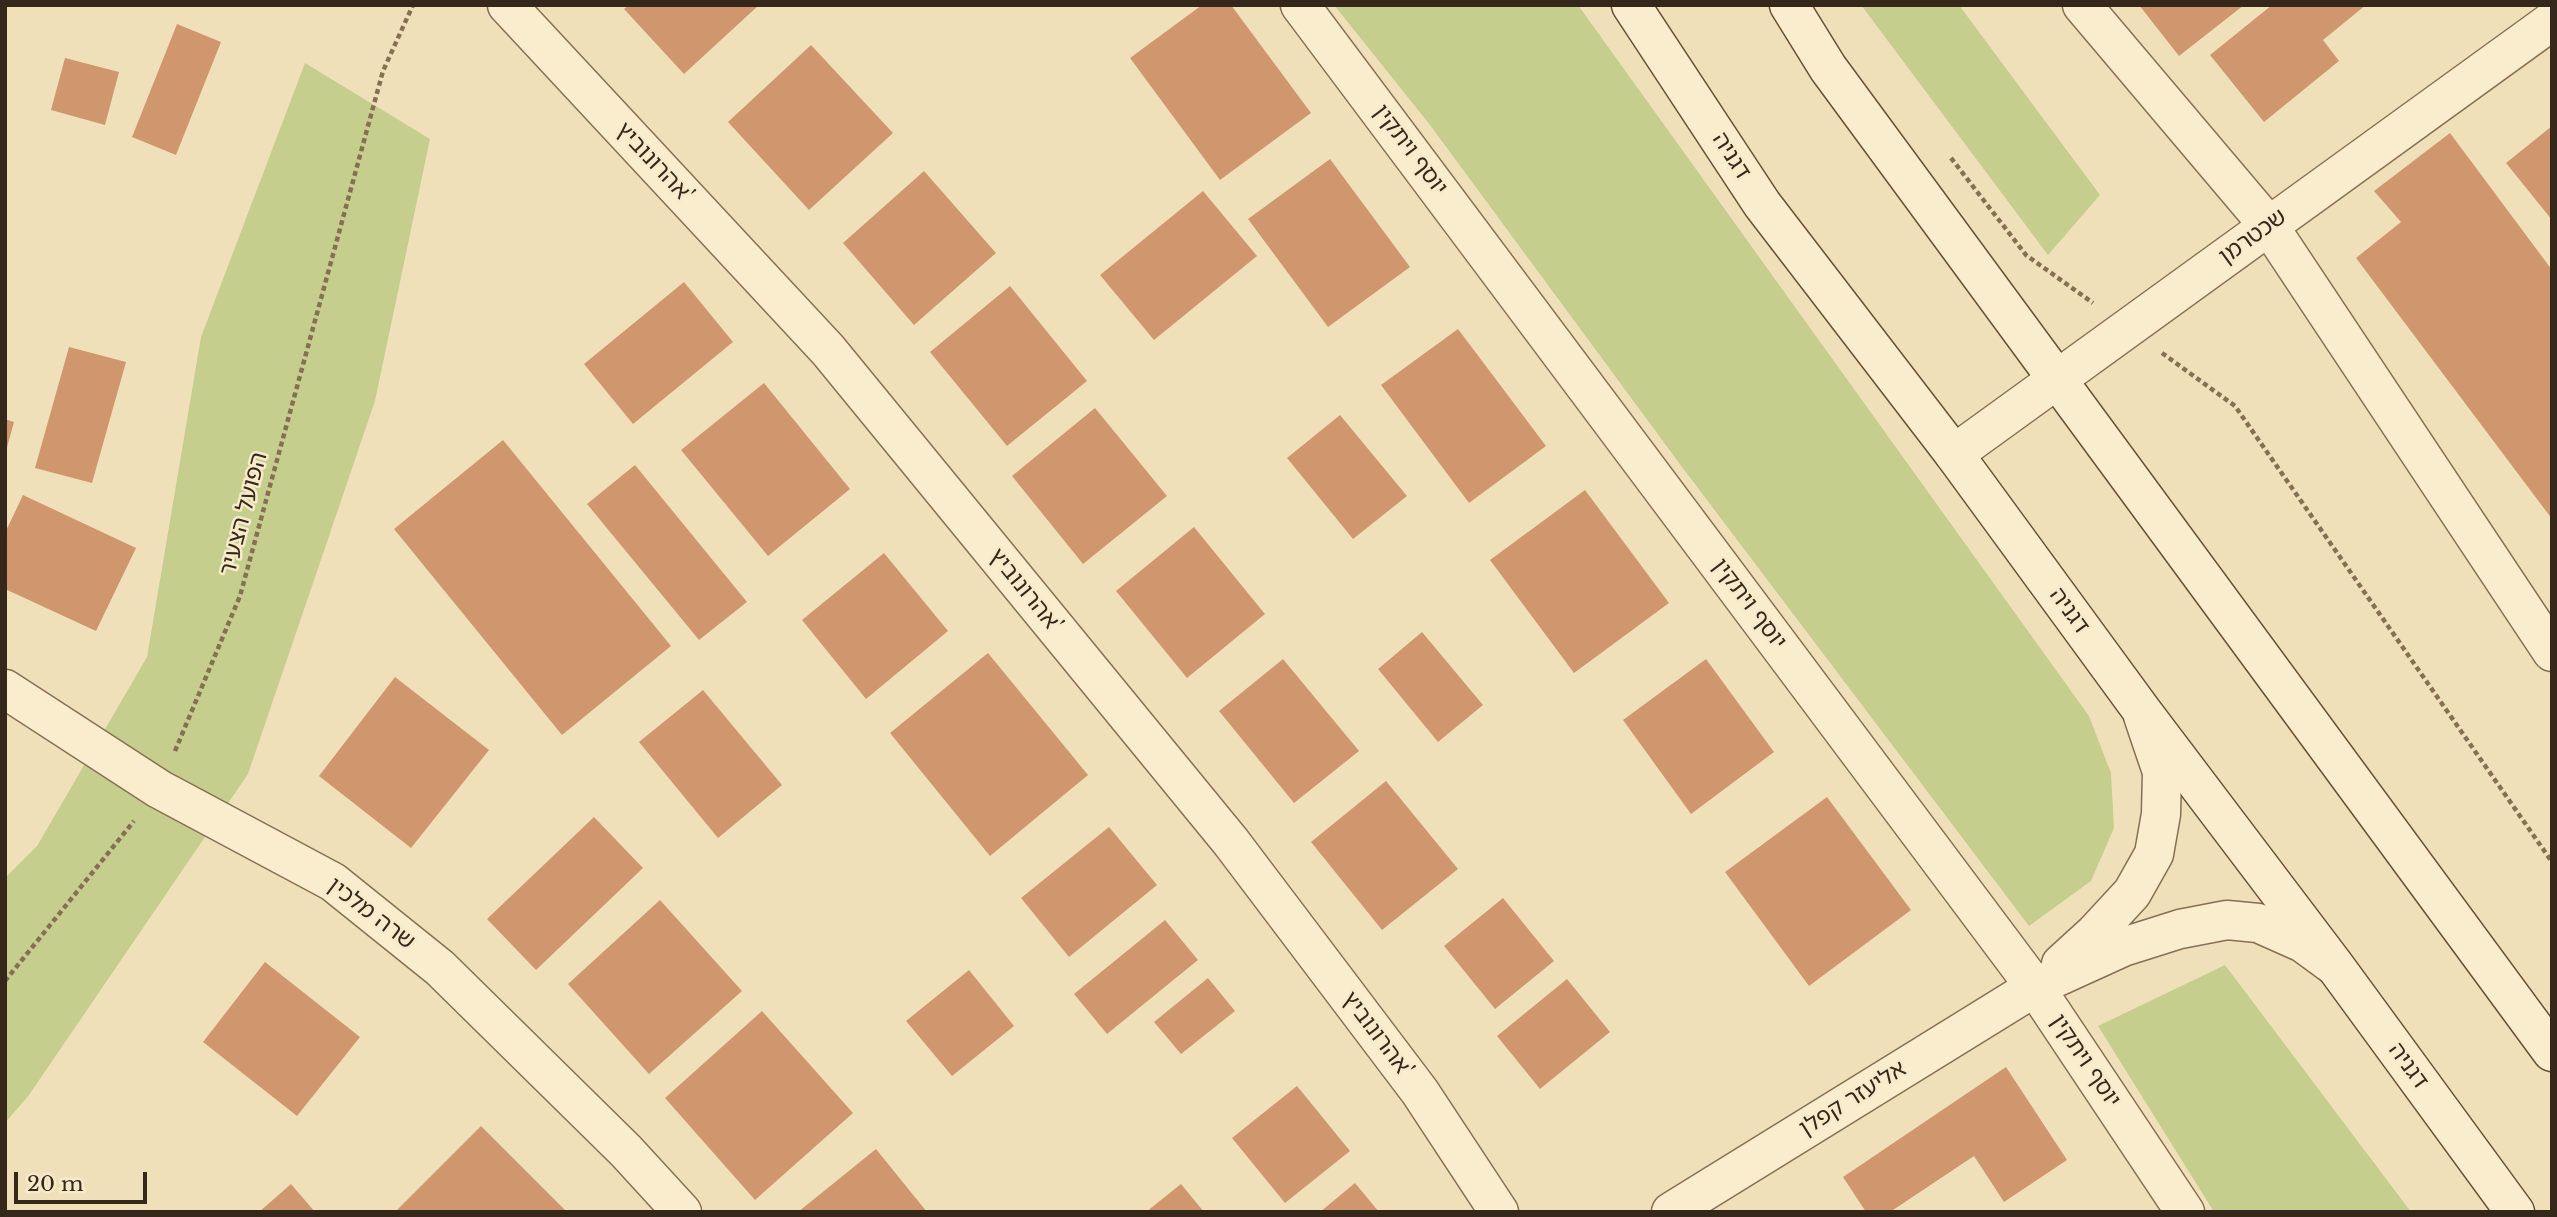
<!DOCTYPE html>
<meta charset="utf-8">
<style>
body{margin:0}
#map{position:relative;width:2557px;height:1217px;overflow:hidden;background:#f0e0ba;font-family:"Libre Baskerville",serif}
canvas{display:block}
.frame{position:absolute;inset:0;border:7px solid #35271a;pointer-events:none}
.scale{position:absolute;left:14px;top:1172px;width:133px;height:32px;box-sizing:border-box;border:4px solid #35271a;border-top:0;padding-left:9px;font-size:21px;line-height:24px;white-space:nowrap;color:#35271a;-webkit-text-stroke:5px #f7eaca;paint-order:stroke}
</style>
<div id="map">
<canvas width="2557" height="1217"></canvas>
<div class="frame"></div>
<div class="scale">20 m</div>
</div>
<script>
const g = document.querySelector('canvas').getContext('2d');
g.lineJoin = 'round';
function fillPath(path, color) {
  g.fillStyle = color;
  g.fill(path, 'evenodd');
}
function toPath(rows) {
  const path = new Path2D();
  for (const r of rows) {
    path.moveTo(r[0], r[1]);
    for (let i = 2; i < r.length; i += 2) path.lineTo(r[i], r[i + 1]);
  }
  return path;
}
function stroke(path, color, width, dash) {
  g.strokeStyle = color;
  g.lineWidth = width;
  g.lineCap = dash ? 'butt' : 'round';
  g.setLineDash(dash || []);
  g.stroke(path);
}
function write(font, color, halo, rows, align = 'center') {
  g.font = font + ' "Libre Baskerville","Noto Sans Hebrew",serif';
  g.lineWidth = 5;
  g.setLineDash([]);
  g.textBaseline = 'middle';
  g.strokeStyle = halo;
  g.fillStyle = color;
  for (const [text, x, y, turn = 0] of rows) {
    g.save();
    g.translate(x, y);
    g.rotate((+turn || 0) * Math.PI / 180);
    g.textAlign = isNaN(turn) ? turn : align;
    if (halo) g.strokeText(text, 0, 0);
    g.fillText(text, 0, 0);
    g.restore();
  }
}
const green = toPath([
 [1334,5,1578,5,2089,716,2111,773,2114,828,2091,881,2029,926,1682,467,1430,125],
 [1861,5,1959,5,2100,195,2048,255],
 [305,63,430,139,375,401,248,774,29,1095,5,1123,5,878,37,846,147,657,201,337],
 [2225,965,2411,1212,2214,1212,2098,1026]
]);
const building = toPath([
 [629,5,759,5,684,74,624,9],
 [1202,5,1231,5,1311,113,1220,180,1130,58],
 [2139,5,2244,5,2179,56],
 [2272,5,2366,5,2323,40,2339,61,2264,122,2210,55],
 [177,24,221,42,176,155,132,137],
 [811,45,893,133,809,210,728,122],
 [65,58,119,72,105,125,51,110],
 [2552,126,2552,220,2506,163],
 [2450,133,2552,270,2552,519,2356,258,2401,222,2374,191],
 [1330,159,1410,267,1328,327,1248,219],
 [924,171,996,253,914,325,843,243],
 [1203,191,1257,256,1154,340,1100,275],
 [684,282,733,342,633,424,584,364],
 [1010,286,1087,381,1007,446,930,352],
 [1458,329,1546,446,1469,503,1381,385],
 [69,347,126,362,92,483,35,468],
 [764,383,850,489,768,556,681,450],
 [1095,408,1167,496,1083,564,1012,476],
 [1340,415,1407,496,1353,539,1287,458],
 [5,419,14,422,6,451,5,451],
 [503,440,671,646,562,735,394,529],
 [635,465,747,602,699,640,587,504],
 [1585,490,1669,603,1574,673,1490,560],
 [23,495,136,548,96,631,5,589,5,533],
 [1194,527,1265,614,1187,678,1116,591],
 [884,553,948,631,866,699,802,620],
 [1422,632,1483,705,1438,742,1378,669],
 [988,653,1088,775,990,856,890,733],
 [1283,659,1359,751,1294,803,1219,711],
 [1706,659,1774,752,1691,814,1623,720],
 [395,677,489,750,411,848,319,776],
 [703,690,782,785,718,838,639,742],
 [1386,781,1458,869,1382,930,1311,842],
 [1827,797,1911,910,1809,986,1725,872],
 [594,817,643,868,536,970,487,919],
 [1109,827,1157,885,1069,957,1021,898],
 [1503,898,1554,961,1495,1009,1444,946],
 [660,900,742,991,649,1074,568,984],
 [1165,920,1198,960,1107,1034,1074,994],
 [265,962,360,1037,297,1116,203,1042],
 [969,970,1014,1026,952,1076,906,1021],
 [1208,978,1235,1011,1181,1054,1154,1022],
 [1567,979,1610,1032,1540,1089,1497,1036],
 [762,1011,853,1113,755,1200,665,1098],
 [2006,1067,2067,1160,2004,1202,1974,1156,1890,1212,1866,1212,1843,1177],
 [1297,1086,1350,1151,1285,1203,1232,1138],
 [481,1126,567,1212,395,1212],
 [876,1149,927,1212,798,1212],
 [1355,1183,1379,1212,1320,1212],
 [291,1184,315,1212,259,1212],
 [1181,1184,1204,1212,1146,1212]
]);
const path = toPath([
 [1951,158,2026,255,2093,303],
 [2162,353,2235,406,2552,862],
 [175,751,240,596,383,71,413,5],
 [5,981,134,821]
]);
const minor = toPath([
 [507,5,828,350,1231,842,1420,1092,1499,1212],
 [1300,5,2035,987,2185,1212],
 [2082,5,2269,226,2552,652],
 [5,689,159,789,333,882,440,968,626,1151,682,1212],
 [2061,964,2095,933,2132,893,2154,854,2161,814,2162,772,2143,716],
 [1671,1212,2035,987,2123,947,2180,929,2227,920,2258,923,2303,943,2333,965]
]);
const tertiary = toPath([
 [1954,454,2552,21]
]);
const secondary = toPath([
 [1631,5,1762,204,1954,454,2142,711,2335,966,2515,1212],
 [1789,5,1828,68,2552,1052]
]);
const streetNames = [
 ["יוסף ויתקין",1410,150,53],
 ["דגניה",1731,156,57],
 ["אהרונוביץ'",654,163,47],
 ["שכטרמן",2253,237,-36],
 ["הפועל הצעיר",244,514,-75],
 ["אהרונוביץ'",1025,591,51],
 ["יוסף ויתקין",1749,604,53],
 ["דגניה",2069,611,54],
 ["שרה מלכין",371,914,37],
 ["אהרונוביץ'",1377,1035,53],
 ["יוסף ויתקין",2085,1061,56],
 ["דגניה",2408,1066,54],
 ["אליעזר קפלן",1853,1099,-32]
];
fillPath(green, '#c6ce8e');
fillPath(building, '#d0976e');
stroke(minor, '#876f54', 41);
stroke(tertiary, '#876f54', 41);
stroke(secondary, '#685037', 41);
stroke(path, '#876f54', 4.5, [5, 3.5]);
stroke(minor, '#faedcd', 38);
stroke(tertiary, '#faedcd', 38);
stroke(secondary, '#faedcd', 38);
write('23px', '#35271a', '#f7eaca', streetNames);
</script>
